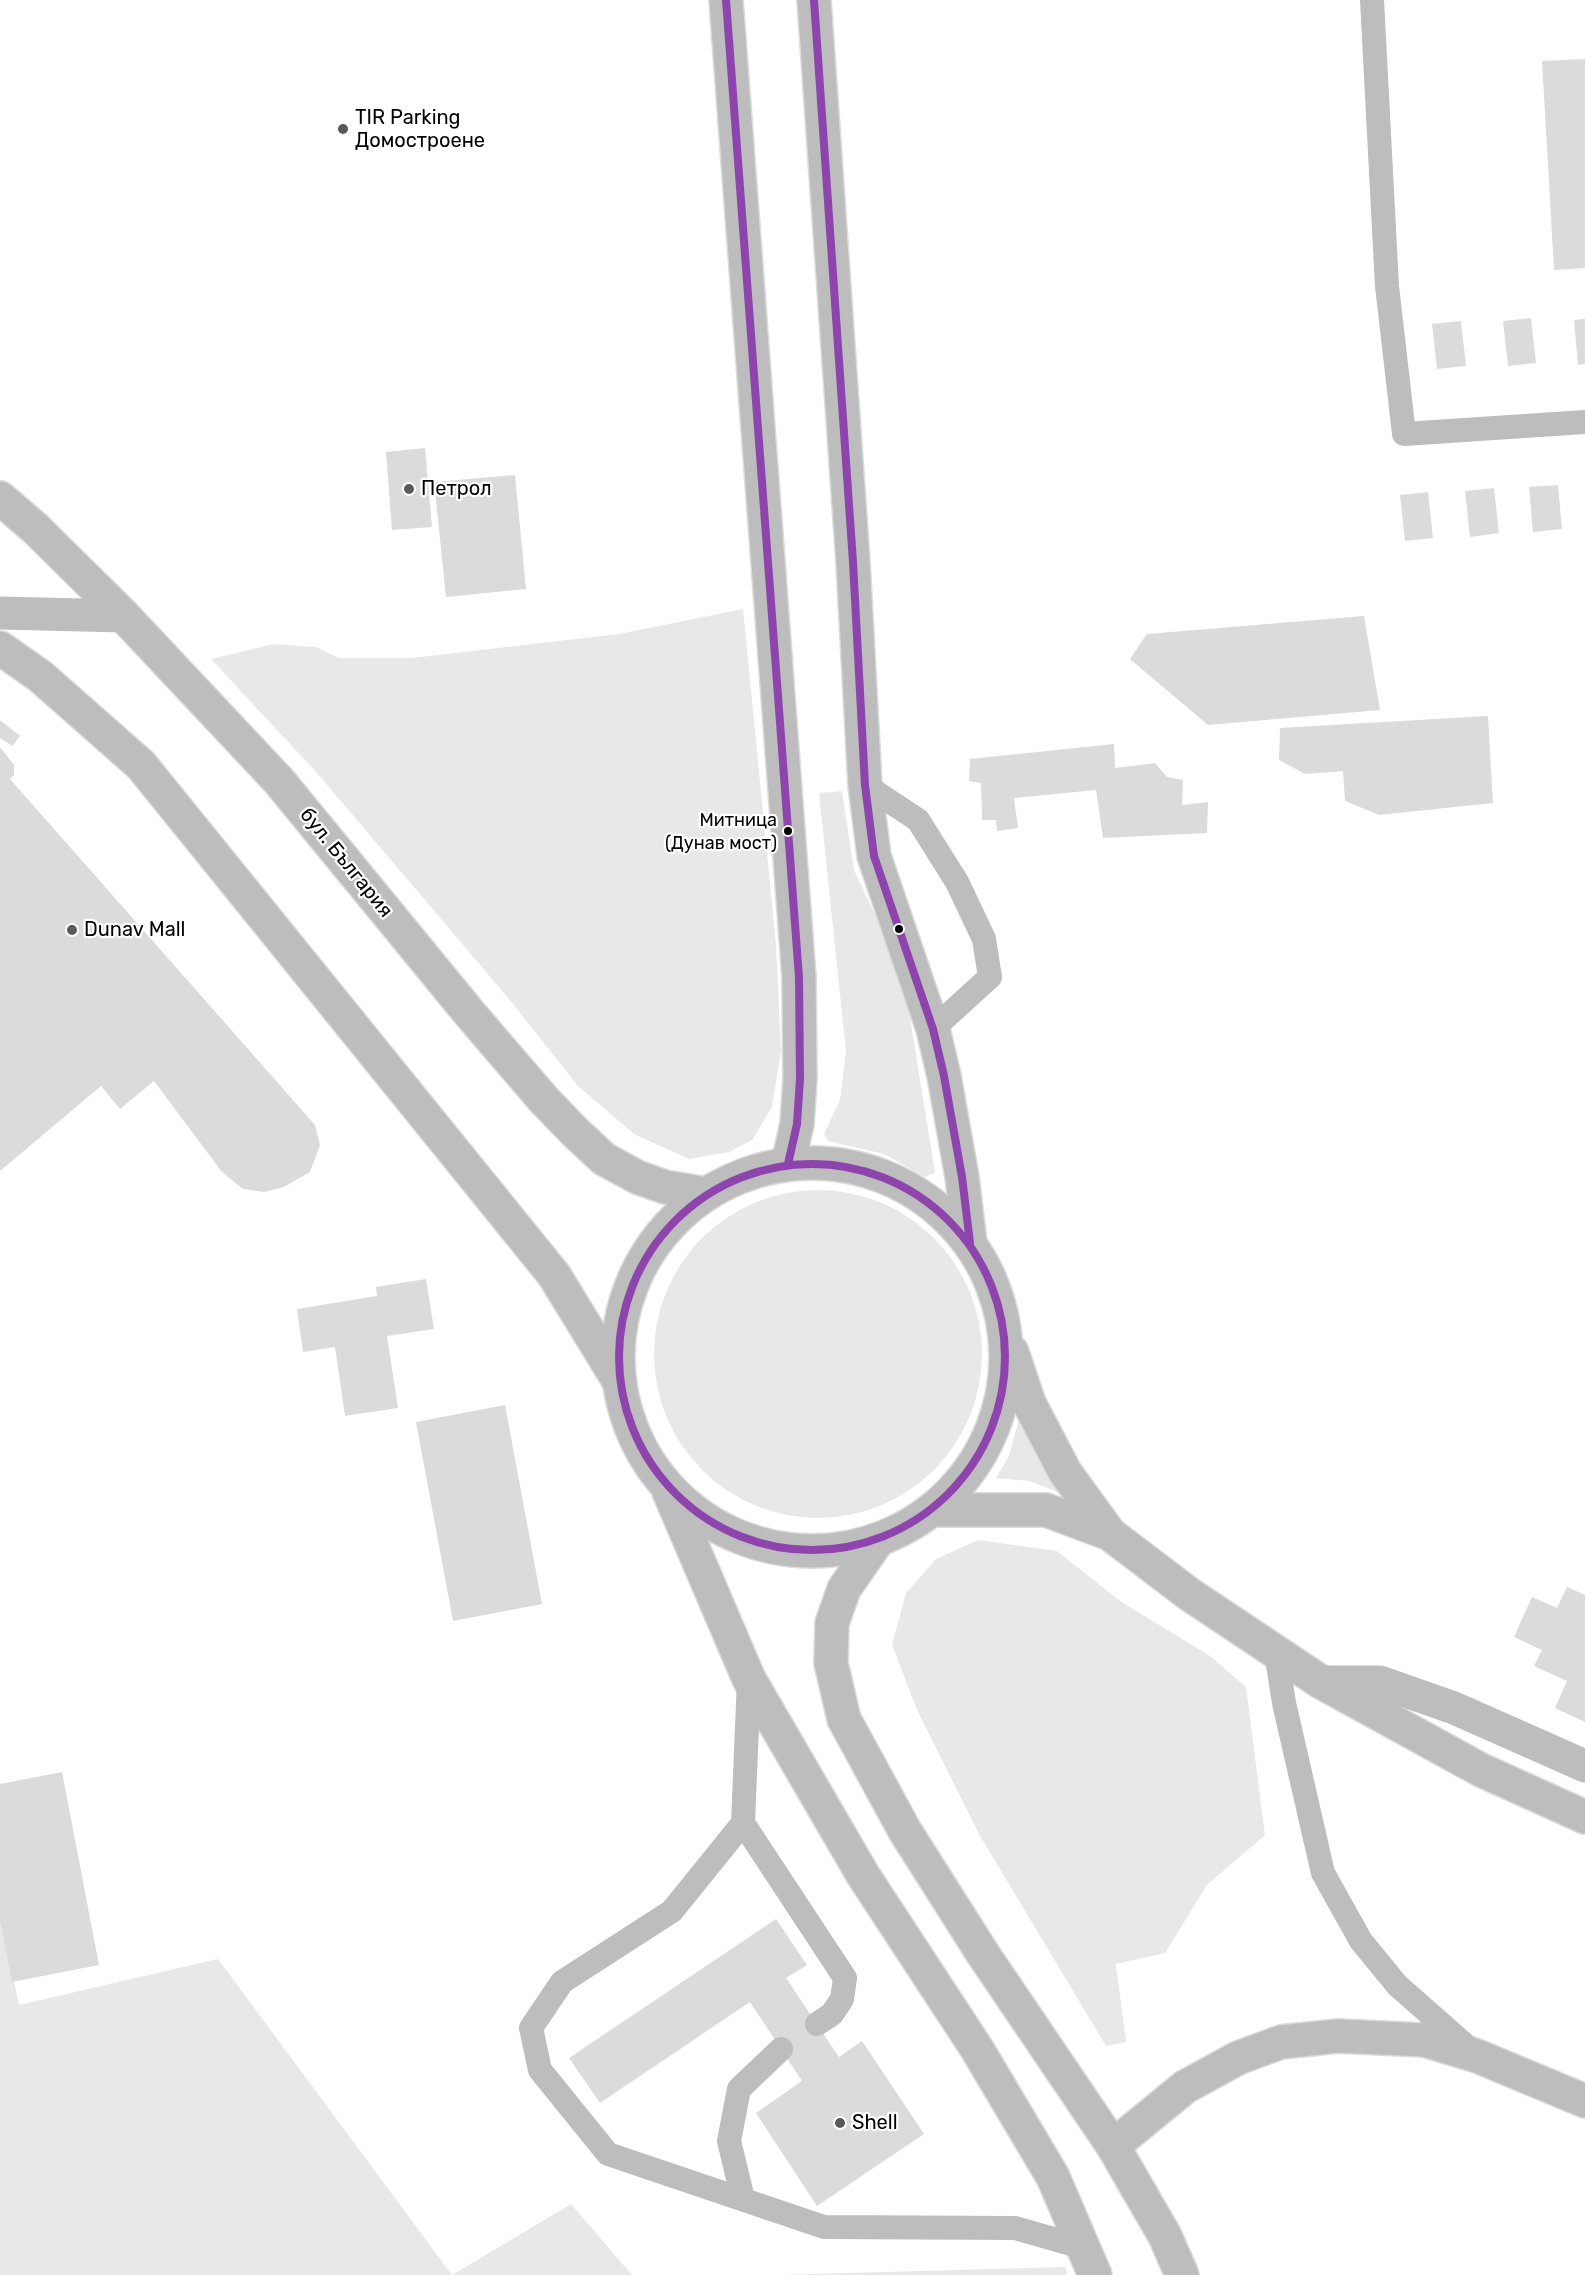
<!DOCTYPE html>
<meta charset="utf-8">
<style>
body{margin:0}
canvas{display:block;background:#fff}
</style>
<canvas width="1585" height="2275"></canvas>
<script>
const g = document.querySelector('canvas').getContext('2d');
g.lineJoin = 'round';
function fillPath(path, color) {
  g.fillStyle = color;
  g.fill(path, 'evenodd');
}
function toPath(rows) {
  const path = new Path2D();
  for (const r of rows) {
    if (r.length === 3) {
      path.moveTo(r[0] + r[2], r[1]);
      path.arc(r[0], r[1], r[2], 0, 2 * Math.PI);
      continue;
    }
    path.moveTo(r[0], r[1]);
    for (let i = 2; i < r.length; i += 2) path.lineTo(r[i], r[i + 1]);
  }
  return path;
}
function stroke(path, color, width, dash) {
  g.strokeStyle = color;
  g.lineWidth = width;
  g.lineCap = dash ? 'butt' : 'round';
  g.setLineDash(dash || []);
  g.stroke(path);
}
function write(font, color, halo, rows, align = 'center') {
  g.font = font + ' Rubik,sans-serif';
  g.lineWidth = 4.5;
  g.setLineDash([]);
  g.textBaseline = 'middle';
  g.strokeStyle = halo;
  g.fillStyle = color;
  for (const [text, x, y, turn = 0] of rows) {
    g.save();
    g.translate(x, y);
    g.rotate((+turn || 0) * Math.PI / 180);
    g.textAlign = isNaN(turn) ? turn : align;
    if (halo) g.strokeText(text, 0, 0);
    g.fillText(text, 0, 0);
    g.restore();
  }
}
const green = toPath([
 [743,609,776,945,781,1051,772,1107,752,1140,729,1152,689,1159,634,1134,578,1086,509,999,317,773,211,659,274,644,316,647,339,658,412,658,619,634],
 [842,791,854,870,903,974,935,1173,925,1177,884,1154,828,1141,824,1134,840,1100,846,1052,819,793],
 [818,1354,164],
 [1020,1415,1037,1453,1064,1494,1029,1481,996,1478,1009,1456],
 [978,1540,1057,1551,1120,1601,1210,1656,1246,1687,1265,1835,1207,1885,1165,1953,1116,1964,1126,2042,1106,2046,979,1834,918,1712,892,1645,906,1593,936,1559],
 [0,1914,19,2005,218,1959,452,2275,571,2204,632,2275,0,2275],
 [1065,2267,1067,2275,777,2275]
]);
const building = toPath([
 [1585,59,1585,268,1554,270,1542,61],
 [1531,318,1536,363,1508,366,1503,321],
 [1585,319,1585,364,1578,365,1574,320],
 [1461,321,1466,366,1437,369,1432,324],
 [425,448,432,527,392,530,386,452],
 [515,475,526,589,446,597,434,482],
 [1558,485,1562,529,1533,532,1529,487],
 [1494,488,1499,533,1470,537,1465,491],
 [1428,492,1433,538,1405,541,1400,495],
 [1364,616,1380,710,1208,725,1130,659,1147,634],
 [1488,716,1493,803,1379,815,1345,801,1343,771,1305,774,1279,760,1280,728],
 [0,720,20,736,12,746,0,738],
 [1114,744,1115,768,1155,763,1167,777,1183,780,1182,805,1208,802,1207,833,1103,838,1096,790,1014,798,1018,828,997,831,996,820,982,820,981,783,969,781,970,759],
 [0,747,14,765,14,775,10,779,315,1125,320,1145,310,1172,284,1187,264,1192,243,1189,222,1172,154,1081,120,1109,101,1086,0,1171],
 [426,1279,434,1329,387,1336,398,1408,345,1416,335,1347,303,1352,297,1309,377,1296,376,1287],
 [505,1405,542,1604,453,1621,416,1422],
 [1567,1587,1585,1595,1585,1722,1555,1708,1567,1681,1534,1666,1542,1650,1514,1637,1532,1597,1557,1608],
 [62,1772,99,1965,12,1982,0,1920,0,1784],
 [776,1919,807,1965,786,1978,839,2057,862,2041,924,2134,817,2206,756,2113,802,2081,750,2002,600,2103,569,2058]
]);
const lane = toPath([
 [1372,0,1387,286,1404,434,1585,422],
 [865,785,918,820,957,882,984,939,990,977,933,1029],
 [1276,1652,1284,1703,1323,1873,1361,1941,1397,1985,1473,2052],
 [749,1679,743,1823,672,1911,562,1982,531,2028,540,2070,608,2154,824,2227,1015,2228,1085,2248],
 [743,1823,845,1978,842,1999,832,2014,817,2024],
 [743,2199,729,2141,739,2089,781,2049]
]);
const street = toPath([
 [0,613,124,616],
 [1321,1682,1380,1682,1454,1708,1585,1766]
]);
const primary = toPath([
 [726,0,799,977,800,1079,797,1124,788,1164],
 [814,0,853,562,865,785,874,856,933,1029,944,1076,962,1177,970,1243]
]);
const highway = toPath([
 [0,498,36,529,124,616,279,781,471,1015,544,1100,575,1132,604,1159,637,1177,665,1187,707,1194],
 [0,648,40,676,141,765,554,1275,619,1381],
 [812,1357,194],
 [1012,1352,1029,1403,1065,1472,1110,1534],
 [669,1492,749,1679,863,1875,977,2049,1053,2177,1095,2275],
 [932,1510,1046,1510,1110,1534,1189,1594,1321,1682,1481,1770,1585,1817],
 [878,1540,844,1589,832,1623,831,1663,844,1719,905,1831,983,1954,1113,2146,1165,2236,1182,2275],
 [1113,2146,1185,2087,1238,2058,1281,2042,1338,2036,1424,2040,1477,2056,1585,2101]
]);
const bus1 = toPath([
 [726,0,799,977,800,1079,797,1124,788,1164],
 [814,0,853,562,865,785,874,856,933,1029,944,1076,962,1177,970,1243],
 [812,1357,193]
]);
const markers = [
 [343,129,6,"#595959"],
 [409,489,6,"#595959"],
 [788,831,5,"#000"],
 [899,929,5,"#000"],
 [72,930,6,"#595959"],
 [840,2123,6,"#595959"]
];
const busNames = [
 ["Митница",777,821],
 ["(Дунав мост)",777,844]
];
const poiNames = [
 ["TIR Parking",355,118],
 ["Домостроене",355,141],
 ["Петрол",421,489],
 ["Dunav Mall",84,930],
 ["Shell",852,2123]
];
const streetNames = [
 ["бул. България",346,863,51]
];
fillPath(green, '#e8e8e8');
fillPath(building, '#dbdbdb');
stroke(primary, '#dbdbdb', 36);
stroke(highway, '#dbdbdb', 36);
stroke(lane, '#bdbdbd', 24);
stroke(street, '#bdbdbd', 33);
stroke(primary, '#bdbdbd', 33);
stroke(highway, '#bdbdbd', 33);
stroke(bus1, '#8e44ad', 8);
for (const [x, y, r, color] of markers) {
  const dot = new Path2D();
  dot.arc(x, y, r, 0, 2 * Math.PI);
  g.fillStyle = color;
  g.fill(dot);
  stroke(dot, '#fff', 2);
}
write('18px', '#000', '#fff', busNames, 'right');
write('20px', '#000', '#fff', poiNames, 'left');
write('20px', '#000', '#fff', streetNames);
</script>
